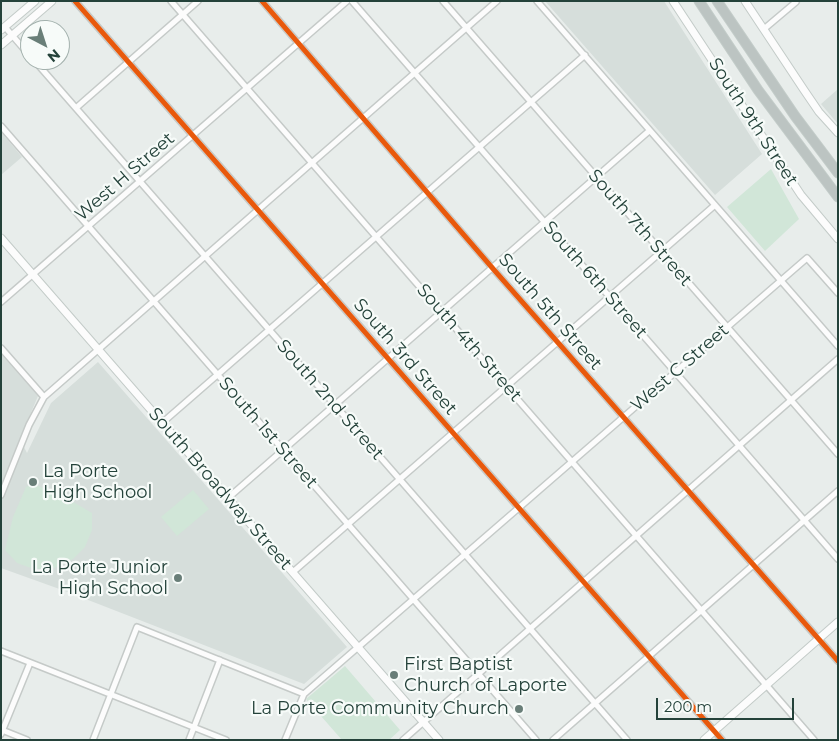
<!DOCTYPE html>
<style>
body{margin:0}
#map{position:relative;width:839px;height:741px;overflow:hidden;background:#e8edeb;font-family:Montserrat,sans-serif}
canvas{display:block}
.frame{position:absolute;inset:0;border:2px solid #24423a;pointer-events:none}
.north{position:absolute;left:20px;top:20px;width:50px;height:50px;box-sizing:border-box;background:#f7fbf9;border:1px solid #a3b1ad;border-radius:50%;rotate:140deg;font-size:14px;font-weight:700;line-height:20px;text-align:center;color:#24423a}
.north::after{content:'';display:block;margin:auto;width:18px;height:22px;background:#697e78;clip-path:polygon(50% 0,100% 100%,50% 72%,0 100%)}
.scale{position:absolute;left:656px;top:698px;width:138px;height:22px;box-sizing:border-box;border:2px solid #24423a;border-top:0;padding-left:6px;font-size:15px;line-height:18px;white-space:nowrap;color:#24423a;-webkit-text-stroke:4px #f7fbf9;paint-order:stroke}
</style>
<div id="map">
<canvas width="839" height="741"></canvas>
<div class="frame"></div>
<div class="north">N</div>
<div class="scale">200 m</div>
</div>
<script>
const g = document.querySelector('canvas').getContext('2d');
g.lineJoin = 'round';
function fillPath(path, color) {
  g.fillStyle = color;
  g.fill(path, 'evenodd');
}
function toPath(rows) {
  const path = new Path2D();
  for (const r of rows) {
    path.moveTo(r[0], r[1]);
    for (let i = 2; i < r.length; i += 2) path.lineTo(r[i], r[i + 1]);
  }
  return path;
}
function stroke(path, color, width, dash) {
  g.strokeStyle = color;
  g.lineWidth = width;
  g.lineCap = dash ? 'butt' : 'round';
  g.setLineDash(dash || []);
  g.stroke(path);
}
function write(font, color, halo, rows, align = 'center') {
  g.font = font + ' Montserrat,sans-serif';
  g.lineWidth = 4.5;
  g.setLineDash([]);
  g.textBaseline = 'middle';
  g.strokeStyle = halo;
  g.fillStyle = color;
  for (const [text, x, y, turn = 0] of rows) {
    g.save();
    g.translate(x, y);
    g.rotate((+turn || 0) * Math.PI / 180);
    g.textAlign = isNaN(turn) ? turn : align;
    if (halo) g.strokeText(text, 0, 0);
    g.fillText(text, 0, 0);
    g.restore();
  }
}
const built = toPath([
 [545,1,664,1,762,154,715,195],
 [838,89,838,124,821,104],
 [1,132,22,157,1,175],
 [1,354,38,396,20,439,27,453,51,403,98,362,347,647,304,684,65,591,1,568]
]);
const green = toPath([
 [771,169,799,219,765,251,727,207],
 [33,484,63,496,92,513,92,530,85,547,73,559,50,570,31,568,17,563,5,550,13,517,26,487],
 [193,490,209,509,177,536,161,517],
 [345,666,400,730,389,740,342,740,306,699]
]);
const minor = toPath([
 [75,1,722,740],
 [171,1,814,740],
 [262,1,495,271,838,661],
 [352,1,838,559],
 [443,1,838,454],
 [537,1,838,346],
 [5,27,30,56],
 [764,29,796,2],
 [34,60,627,740],
 [76,108,198,1],
 [1,126,536,740],
 [1,302,347,1],
 [1,348,44,397],
 [162,423,585,55],
 [1,495,29,425,44,397,497,1],
 [228,498,649,131],
 [293,572,715,205],
 [1,651,226,740],
 [2,730,27,740],
 [1,734,30,663],
 [93,740,137,627,304,694],
 [189,740,220,660],
 [285,740,304,694,807,258,838,293],
 [403,740,838,359],
 [553,740,838,491]
]);
const secondary = toPath([
 [673,1,801,195,838,239],
 [745,1,804,90,819,112,838,133],
 [1,30,35,1],
 [1,45,52,1],
 [1,238,439,740],
 [704,740,838,622]
]);
const motorway = toPath([
 [699,1,758,90,838,197],
 [717,1,795,116,838,173]
]);
const cycleway = toPath([
 [75,1,722,740],
 [262,1,495,271,838,661]
]);
const markers = [
 [33,482,5,"#697e78"],
 [178,578,5,"#697e78"],
 [394,675,5,"#697e78"],
 [519,709,5,"#697e78"]
];
const streetNames = [
 ["South 9th Street",753,122,57],
 ["West H Street",125,177,-41],
 ["South 7th Street",640,228,49],
 ["South 6th Street",595,280,49],
 ["South 5th Street",550,312,49],
 ["South 4th Street",469,343,49],
 ["South 3rd Street",405,357,49],
 ["West C Street",680,368,-41],
 ["South 2nd Street",330,400,49],
 ["South 1st Street",268,433,49],
 ["South Broadway Street",220,489,49]
];
const poiNames = [
 ["La Porte",43,472],
 ["High School",43,493],
 ["La Porte Junior",168,568,"right"],
 ["High School",168,589,"right"],
 ["First Baptist",404,665],
 ["Church of Laporte",404,686],
 ["La Porte Community Church",509,709,"right"]
];
fillPath(built, '#d6dedb');
fillPath(green, '#d1e6d8');
stroke(minor, '#c5cac8', 8);
stroke(secondary, '#c3cbc8', 9);
stroke(motorway, '#c3ccc9', 11);
stroke(minor, '#fcfcfc', 5);
stroke(secondary, '#fcfcfc', 7);
stroke(motorway, '#bcc4c2', 9);
stroke(cycleway, '#e8590c', 5);
for (const [x, y, r, color] of markers) {
  const dot = new Path2D();
  dot.arc(x, y, r, 0, 2 * Math.PI);
  g.fillStyle = color;
  g.fill(dot);
  stroke(dot, '#f7fbf9', 2);
}
write('18px', '#24423a', '#f7fbf9', streetNames);
write('18px', '#24423a', '#f7fbf9', poiNames, 'left');
</script>
